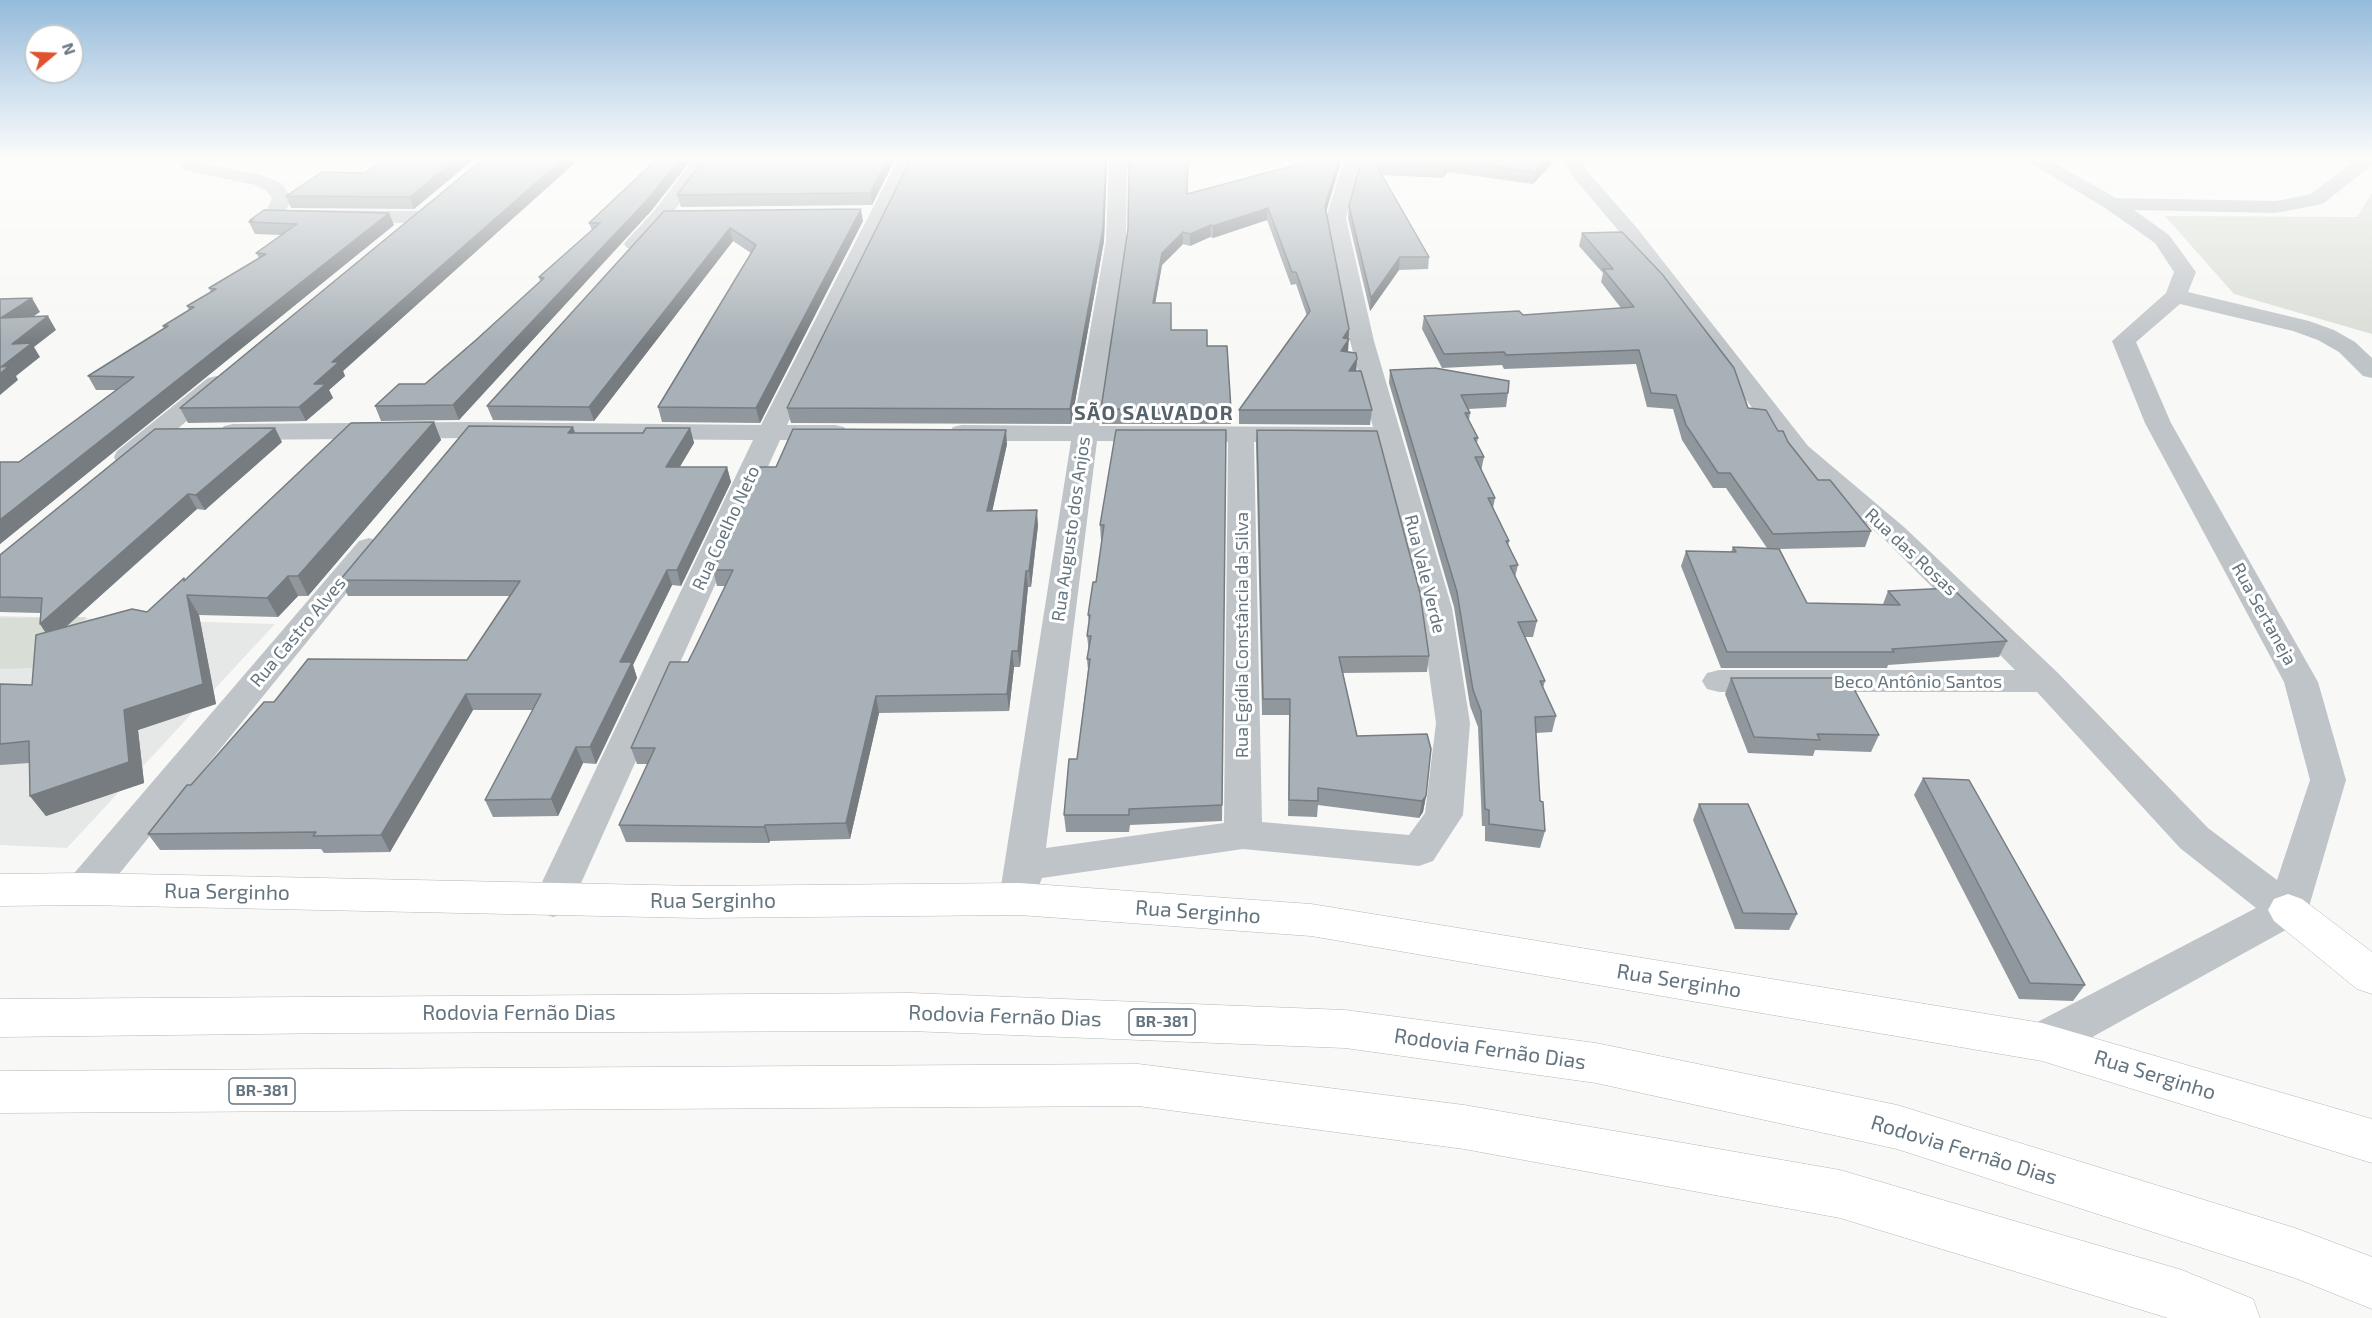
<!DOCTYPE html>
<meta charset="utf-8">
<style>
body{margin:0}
#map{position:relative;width:2372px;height:1318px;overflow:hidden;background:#f8f8f6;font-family:"Exo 2",sans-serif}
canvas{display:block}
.north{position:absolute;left:24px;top:24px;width:60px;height:60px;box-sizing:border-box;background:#fff;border:2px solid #c1c8cc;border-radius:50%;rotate:71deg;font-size:16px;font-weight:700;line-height:24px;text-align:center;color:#647580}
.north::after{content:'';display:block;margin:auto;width:21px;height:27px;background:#e0512e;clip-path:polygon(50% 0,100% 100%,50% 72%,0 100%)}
</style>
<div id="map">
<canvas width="2372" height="1318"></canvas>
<div class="north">N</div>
</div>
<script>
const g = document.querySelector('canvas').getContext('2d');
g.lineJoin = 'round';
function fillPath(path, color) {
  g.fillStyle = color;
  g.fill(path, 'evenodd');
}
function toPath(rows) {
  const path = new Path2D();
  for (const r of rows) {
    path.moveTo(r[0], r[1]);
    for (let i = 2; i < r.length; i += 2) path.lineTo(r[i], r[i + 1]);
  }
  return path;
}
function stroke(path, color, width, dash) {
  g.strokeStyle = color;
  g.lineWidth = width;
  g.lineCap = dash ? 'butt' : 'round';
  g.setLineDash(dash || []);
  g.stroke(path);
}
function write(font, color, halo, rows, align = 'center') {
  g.font = font + ' "Exo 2",sans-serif';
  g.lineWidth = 6;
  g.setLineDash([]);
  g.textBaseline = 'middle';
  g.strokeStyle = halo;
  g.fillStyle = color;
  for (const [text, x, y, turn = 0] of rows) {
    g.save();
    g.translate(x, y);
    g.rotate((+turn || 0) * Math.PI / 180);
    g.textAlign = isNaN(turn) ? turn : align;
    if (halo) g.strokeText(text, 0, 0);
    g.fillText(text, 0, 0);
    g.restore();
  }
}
const built = toPath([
 [0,616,275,624,67,848,0,845]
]);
const green = toPath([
 [2372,193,2372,334,2234,294,2165,216,2357,217],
 [87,617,34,668,0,669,0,618]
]);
const street = toPath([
 [694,159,713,159,668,219,641,248,627,248,624,244,627,240,654,211,694,159],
 [898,159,916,159,787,425,835,425,844,427,848,433,844,439,835,441,780,440,573,901,567,912,553,917,539,912,533,901,753,440,467,438,233,440,224,438,220,432,224,426,233,424,467,422,761,425,898,159],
 [1109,159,1127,159,1126,241,1099,426,1373,427,1350,341,1326,218,1344,159,1362,159,1346,218,1374,341,1452,608,1470,723,1463,815,1433,861,1419,866,1243,849,1042,878,1035,897,1021,901,1007,897,1001,886,1071,441,962,441,953,439,949,433,953,427,962,425,1073,426,1106,241,1109,159],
 [1097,441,1228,442,1224,823,1046,848,1097,441],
 [1254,442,1377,443,1420,608,1436,723,1425,813,1409,835,1262,822,1254,442],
 [1562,159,1580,159,1587,171,1637,228,1808,446,1904,527,2058,673,2208,828,2277,880,2310,780,2284,682,2145,423,2112,341,2166,293,2174,272,2155,243,2105,208,2024,159,2047,159,2116,198,2276,201,2311,194,2356,159,2372,159,2372,165,2324,203,2317,205,2276,213,2134,210,2169,235,2196,272,2188,292,2309,321,2334,330,2355,342,2372,358,2372,378,2363,376,2339,352,2318,340,2293,331,2180,304,2136,342,2171,423,2318,682,2346,780,2308,910,2302,921,2058,1056,2042,1061,2026,1056,2020,1042,2026,1028,2256,908,2180,848,2037,692,1719,692,1707,689,1702,681,1707,673,1719,670,2015,670,1884,539,1790,458,1623,236,1574,178,1562,159],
 [190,161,261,175,281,183,292,198,286,210,417,211,424,213,427,217,424,221,417,223,274,222,267,220,264,216,272,198,267,191,255,185,184,170,181,166,184,162,190,161],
 [217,376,226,378,229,383,226,388,137,463,127,465,117,463,114,457,117,451,208,378,217,376],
 [369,538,379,541,384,547,379,553,98,900,84,905,70,900,64,889,70,878,359,541,369,538]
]);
const secondary = toPath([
 [84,873,698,886,1019,883,1311,904,2042,1023,2372,1119,2372,1163,2042,1061,1311,936,1019,915,698,918,84,905,0,906,0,874,84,873]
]);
const highway = toPath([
 [2288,894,2302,899,2372,952,2372,994,2357,989,2274,921,2268,910,2274,899,2288,894],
 [910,993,1345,1010,1596,1043,1897,1105,2295,1228,2372,1257,2372,1309,2295,1278,1897,1149,1596,1083,1345,1048,910,1031,339,1033,0,1037,0,999,910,993],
 [1138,1064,1464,1105,1840,1170,2182,1270,2253,1299,2260,1318,2168,1318,1840,1218,1464,1149,1138,1106,0,1113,0,1071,1138,1064]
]);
const wall = toPath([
 [384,159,474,159,414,209,291,208,286,196,365,173],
 [483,159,579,159,343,371,345,376,329,390,333,398,306,421,188,423,180,408],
 [895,159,872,205,681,207,677,195],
 [911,159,1107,159,1104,241,1071,424,791,423,787,408],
 [1362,159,1556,159,1533,184,1447,172,1443,178,1382,175,1429,257,1428,269,1399,270,1370,311,1348,218,1349,206],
 [1340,165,1326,212,1349,329,1348,352,1357,359,1356,371,1372,410,1370,425,1239,424,1239,410,1307,316,1296,284,1291,285,1267,220,1213,238,1210,237,1190,246,1183,244,1162,265,1155,303,1171,330,1207,346,1231,410,1231,424,1102,424,1101,409,1128,229,1188,193],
 [652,210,459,420,381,421,375,406,425,384,476,340,540,281,539,277,592,230,589,223],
 [664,211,863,221,760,423,662,422,658,407,751,253,733,241,594,421,493,420,487,406],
 [250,220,394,225,0,544,0,462,19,462,116,390,96,390,88,376,164,329,163,326,189,310,187,306,211,292,209,288,259,258,256,253,281,235,255,234,249,222,251,221],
 [1582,233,1748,408,1778,431,1818,480,1871,531,1865,547,1780,549,1807,603,1883,604,1888,591,2007,641,1999,657,1888,665,1887,668,1721,668,1681,566,1686,551,1731,552,1733,547,1767,548,1726,488,1713,488,1682,440,1673,409,1647,407,1636,364,1504,369,1502,365,1442,368,1422,329,1424,316,1523,315,1621,308,1601,282,1603,273,1579,246],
 [1390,370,1508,393,1506,407,1468,409,1470,413,1469,420,1478,438,1477,443,1484,457,1481,471,1495,498,1493,508,1509,541,1508,546,1518,565,1515,577,1537,621,1533,637,1525,637,1545,681,1543,688,1556,716,1552,732,1536,733,1540,801,1545,831,1540,848,1485,841,1485,826,1482,826,1478,727,1470,706,1454,607,1389,383],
 [434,422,441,440,308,596,298,596,278,617,199,615,216,704,138,730,144,783,46,816,30,796,29,763,0,765,0,684,32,685,45,632,40,624,40,613,0,612,0,555,282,442,205,510,197,509,66,627,147,612,185,580],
 [690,428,694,443,679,467,727,467,731,482,681,586,672,585,633,665,637,678,596,764,583,763,558,816,493,817,485,800,533,710,473,710,390,852,324,853,321,849,160,850,148,834,191,785,274,702,467,660,509,596,348,596,340,580,575,433,643,433],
 [1226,430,1222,821,1130,825,1129,832,1066,832,1064,815,1077,759,1088,670,1087,659,1089,652,1087,636,1089,624,1088,615,1096,582,1102,540,1101,540,1100,525],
 [1257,430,1429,656,1427,672,1343,673,1357,736,1426,796,1423,812,1419,818,1318,805,1317,817,1288,816,1289,715,1262,715,1256,444],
 [1007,444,992,511,1038,525,1031,587,1028,587,1020,667,1014,667,1009,711,879,713,850,839,770,841,769,843,626,842,619,825,648,764,637,764,631,748,688,662,698,642,725,586,717,586,713,570,776,467],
 [1731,678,1879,735,1871,752,1815,750,1813,756,1748,753,1725,694],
 [1923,778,2085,985,2073,1001,2019,999,1914,795],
 [1699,804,1797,914,1789,930,1735,929,1693,820]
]);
const shadedWall = toPath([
 [456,159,474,159,414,209,410,197],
 [563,159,579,159,343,371,345,376,329,390,333,398,306,421,299,407,314,384,332,362],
 [680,159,692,159,652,210,459,420,453,405],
 [888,159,895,159,872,205,870,193],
 [1106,159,1107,159,1104,241,1071,424,1070,409],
 [1339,159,1340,159,1340,165,1324,218,1325,206],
 [1547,159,1556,159,1533,184,1535,172],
 [1448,161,1447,172,1443,178,1444,167],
 [1268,208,1267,220,1213,238,1213,226],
 [861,209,863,221,760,423,756,408],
 [389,213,394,225,0,544,0,520],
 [1211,225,1210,237,1190,246,1190,234],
 [730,228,733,241,594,421,589,407],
 [1183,232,1183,244,1162,265,1153,316,1153,303,1162,253],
 [1400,257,1399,270,1370,311,1371,298],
 [32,298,40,312,10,332,1,318],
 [48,316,56,330,34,347,40,357,16,376,18,380,0,395,0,374,1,367,12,344],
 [1349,329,1348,352,1340,364,1343,338],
 [1357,359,1356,373,1349,371],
 [434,422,441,440,308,596,298,576],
 [573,427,578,441,568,433],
 [275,428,282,442,205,510,196,495],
 [690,428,694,443,671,482,666,467],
 [1006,430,1007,444,989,526,987,511],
 [727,467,731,482,681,586,677,570],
 [188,494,197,509,51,640,40,624],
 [1037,510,1038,525,1031,587,1029,571],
 [667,570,672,585,633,665,637,678,596,764,590,747,620,662],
 [1026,571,1028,587,1020,667,1018,651],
 [288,576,298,596,278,617,267,598],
 [187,595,199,615,216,704,138,730,144,783,46,816,30,796,124,710],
 [1012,651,1014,667,1009,711,1007,694],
 [466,694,473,710,390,852,381,835],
 [876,696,879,713,850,839,846,823],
 [576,747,583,763,558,816,551,799],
 [1426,796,1423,812,1419,818,1422,801],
 [765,825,770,841,769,843,764,827]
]);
const building = toPath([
 [384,159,456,159,410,197,286,196,322,172,365,173,384,159],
 [483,159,563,159,332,362,339,362,314,384,326,384,299,407,180,408,483,159],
 [657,159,680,159,649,198,453,405,375,406,399,384,425,384,476,340,544,278,539,277,600,223,589,223,657,159],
 [704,159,888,159,870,193,677,195,704,159],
 [911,159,1106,159,1103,228,1070,409,787,408,911,159],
 [1129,159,1188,159,1187,194,1318,159,1339,159,1325,206,1349,329,1343,338,1349,339,1341,351,1356,353,1357,359,1349,371,1361,371,1372,410,1239,410,1310,311,1296,272,1292,272,1268,208,1213,226,1211,225,1190,234,1183,232,1162,253,1153,303,1171,303,1171,330,1207,330,1207,346,1227,346,1231,410,1101,409,1128,229,1129,159],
 [1362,159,1547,159,1535,172,1448,161,1444,167,1375,163,1429,257,1400,257,1371,298,1349,206,1362,159],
 [861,209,756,408,658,407,756,245,730,228,589,407,487,406,664,211,861,209],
 [264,210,389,213,0,520,0,462,19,462,134,377,88,376,168,326,163,326,194,307,187,306,216,289,209,288,266,254,256,253,297,224,249,222,253,220,250,220,264,210],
 [1622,232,1662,274,1734,368,1748,408,1766,410,1778,431,1783,431,1788,442,1818,480,1830,480,1871,531,1773,534,1730,473,1718,473,1686,425,1676,395,1651,393,1639,350,1506,355,1504,352,1444,354,1424,316,1519,311,1523,315,1634,307,1603,269,1613,269,1582,233,1622,232],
 [32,298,1,318,48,316,12,344,32,343,1,367,9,366,0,374,0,299,32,298],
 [1435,368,1509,381,1508,393,1461,395,1470,413,1465,413,1478,438,1474,438,1484,457,1475,457,1495,498,1488,498,1509,541,1506,541,1518,565,1510,566,1537,621,1518,622,1545,681,1540,681,1556,716,1535,717,1540,801,1543,802,1545,831,1489,824,1489,810,1485,809,1481,711,1473,690,1457,592,1390,370,1435,368],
 [434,422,298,576,288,576,267,598,187,595,203,684,124,710,129,762,30,796,29,741,0,744,0,684,32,685,36,635,132,609,147,612,184,578,184,581,351,423,434,422],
 [469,426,573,427,568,433,643,433,646,428,690,428,666,467,727,467,677,570,667,570,620,662,632,662,590,747,576,747,551,799,485,800,541,694,466,694,381,835,313,836,316,832,148,834,187,785,191,785,264,702,274,702,308,659,467,660,520,581,340,580,469,426],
 [275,428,196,495,188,494,40,624,42,598,0,597,0,555,155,429,275,428],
 [793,429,1006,430,987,511,1037,510,1029,571,1026,571,1018,651,1012,651,1007,694,876,696,846,823,765,825,764,827,619,825,655,748,631,748,670,662,688,662,698,642,733,570,713,570,760,467,776,467,793,429],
 [1116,430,1226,430,1222,805,1129,809,1129,815,1064,815,1069,759,1077,759,1090,659,1087,659,1091,636,1087,636,1090,615,1088,615,1093,582,1096,582,1104,525,1100,525,1116,430],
 [1257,430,1377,431,1420,593,1429,656,1339,657,1357,736,1427,734,1431,749,1426,796,1422,801,1318,788,1318,801,1289,800,1290,699,1263,699,1257,430],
 [1733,547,1779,549,1807,603,1900,605,1888,591,1952,588,2007,641,1892,649,1894,652,1727,652,1686,551,1736,552,1733,547],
 [1731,678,1848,678,1879,735,1817,734,1820,740,1754,737,1731,678],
 [1923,778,1969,780,2085,985,2030,983,1923,778],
 [1699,804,1748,804,1797,914,1743,913,1699,804]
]);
const shields = [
 [1162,1022,66],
 [262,1091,66]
];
const shieldNames = [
 ["BR-381",1162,1022],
 ["BR-381",262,1091]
];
const streetNames = [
 ["Rua Coelho Neto",726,528,-65],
 ["Rua Augusto dos Anjos",1071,529,-82],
 ["Rua das Rosas",1911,552,43],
 ["Rua Vale Verde",1425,574,76],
 ["Rua Sertaneja",2264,614,61],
 ["Rua Castro Alves",298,632,-50],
 ["Rua Egídia Constância da Silva",1242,635,-90],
 ["Beco Antônio Santos",1918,682]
];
const farDistrictnames = [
 ["SÃO SALVADOR",1154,413]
];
const nearStreetnames = [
 ["Rua Serginho",227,892,1],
 ["Rua Serginho",713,901],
 ["Rua Serginho",1198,912,4],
 ["Rua Serginho",1679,981,9],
 ["Rodovia Fernão Dias",519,1013],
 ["Rodovia Fernão Dias",1005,1016,2],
 ["Rodovia Fernão Dias",1490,1049,8],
 ["Rua Serginho",2155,1075,17],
 ["Rodovia Fernão Dias",1964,1150,17]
];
fillPath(built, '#e6e7e7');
fillPath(green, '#d8ddd5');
stroke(secondary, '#b2b8bc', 1);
stroke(highway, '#b3b7bb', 1);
fillPath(street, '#bfc4c8');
fillPath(secondary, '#fff');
fillPath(highway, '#fff');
fillPath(wall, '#90989d');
fillPath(shadedWall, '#767c80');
fillPath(building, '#a8b1b7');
stroke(building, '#767c80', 1.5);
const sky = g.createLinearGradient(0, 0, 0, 344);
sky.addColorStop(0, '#95bbdc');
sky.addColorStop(0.46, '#fcfcfb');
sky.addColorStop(1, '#fcfcfb00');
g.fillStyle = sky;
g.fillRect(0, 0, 2372, 344);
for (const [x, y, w] of shields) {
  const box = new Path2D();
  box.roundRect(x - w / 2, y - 13, w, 26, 4.5);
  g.fillStyle = '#fff';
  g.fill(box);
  stroke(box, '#647580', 1.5);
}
write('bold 16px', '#647580', null, shieldNames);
write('18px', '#647580', '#fff', streetNames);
g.letterSpacing = '1.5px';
write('bold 20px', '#56636b', '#fff', farDistrictnames);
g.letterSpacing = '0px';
write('21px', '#647580', '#fff', nearStreetnames);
</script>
